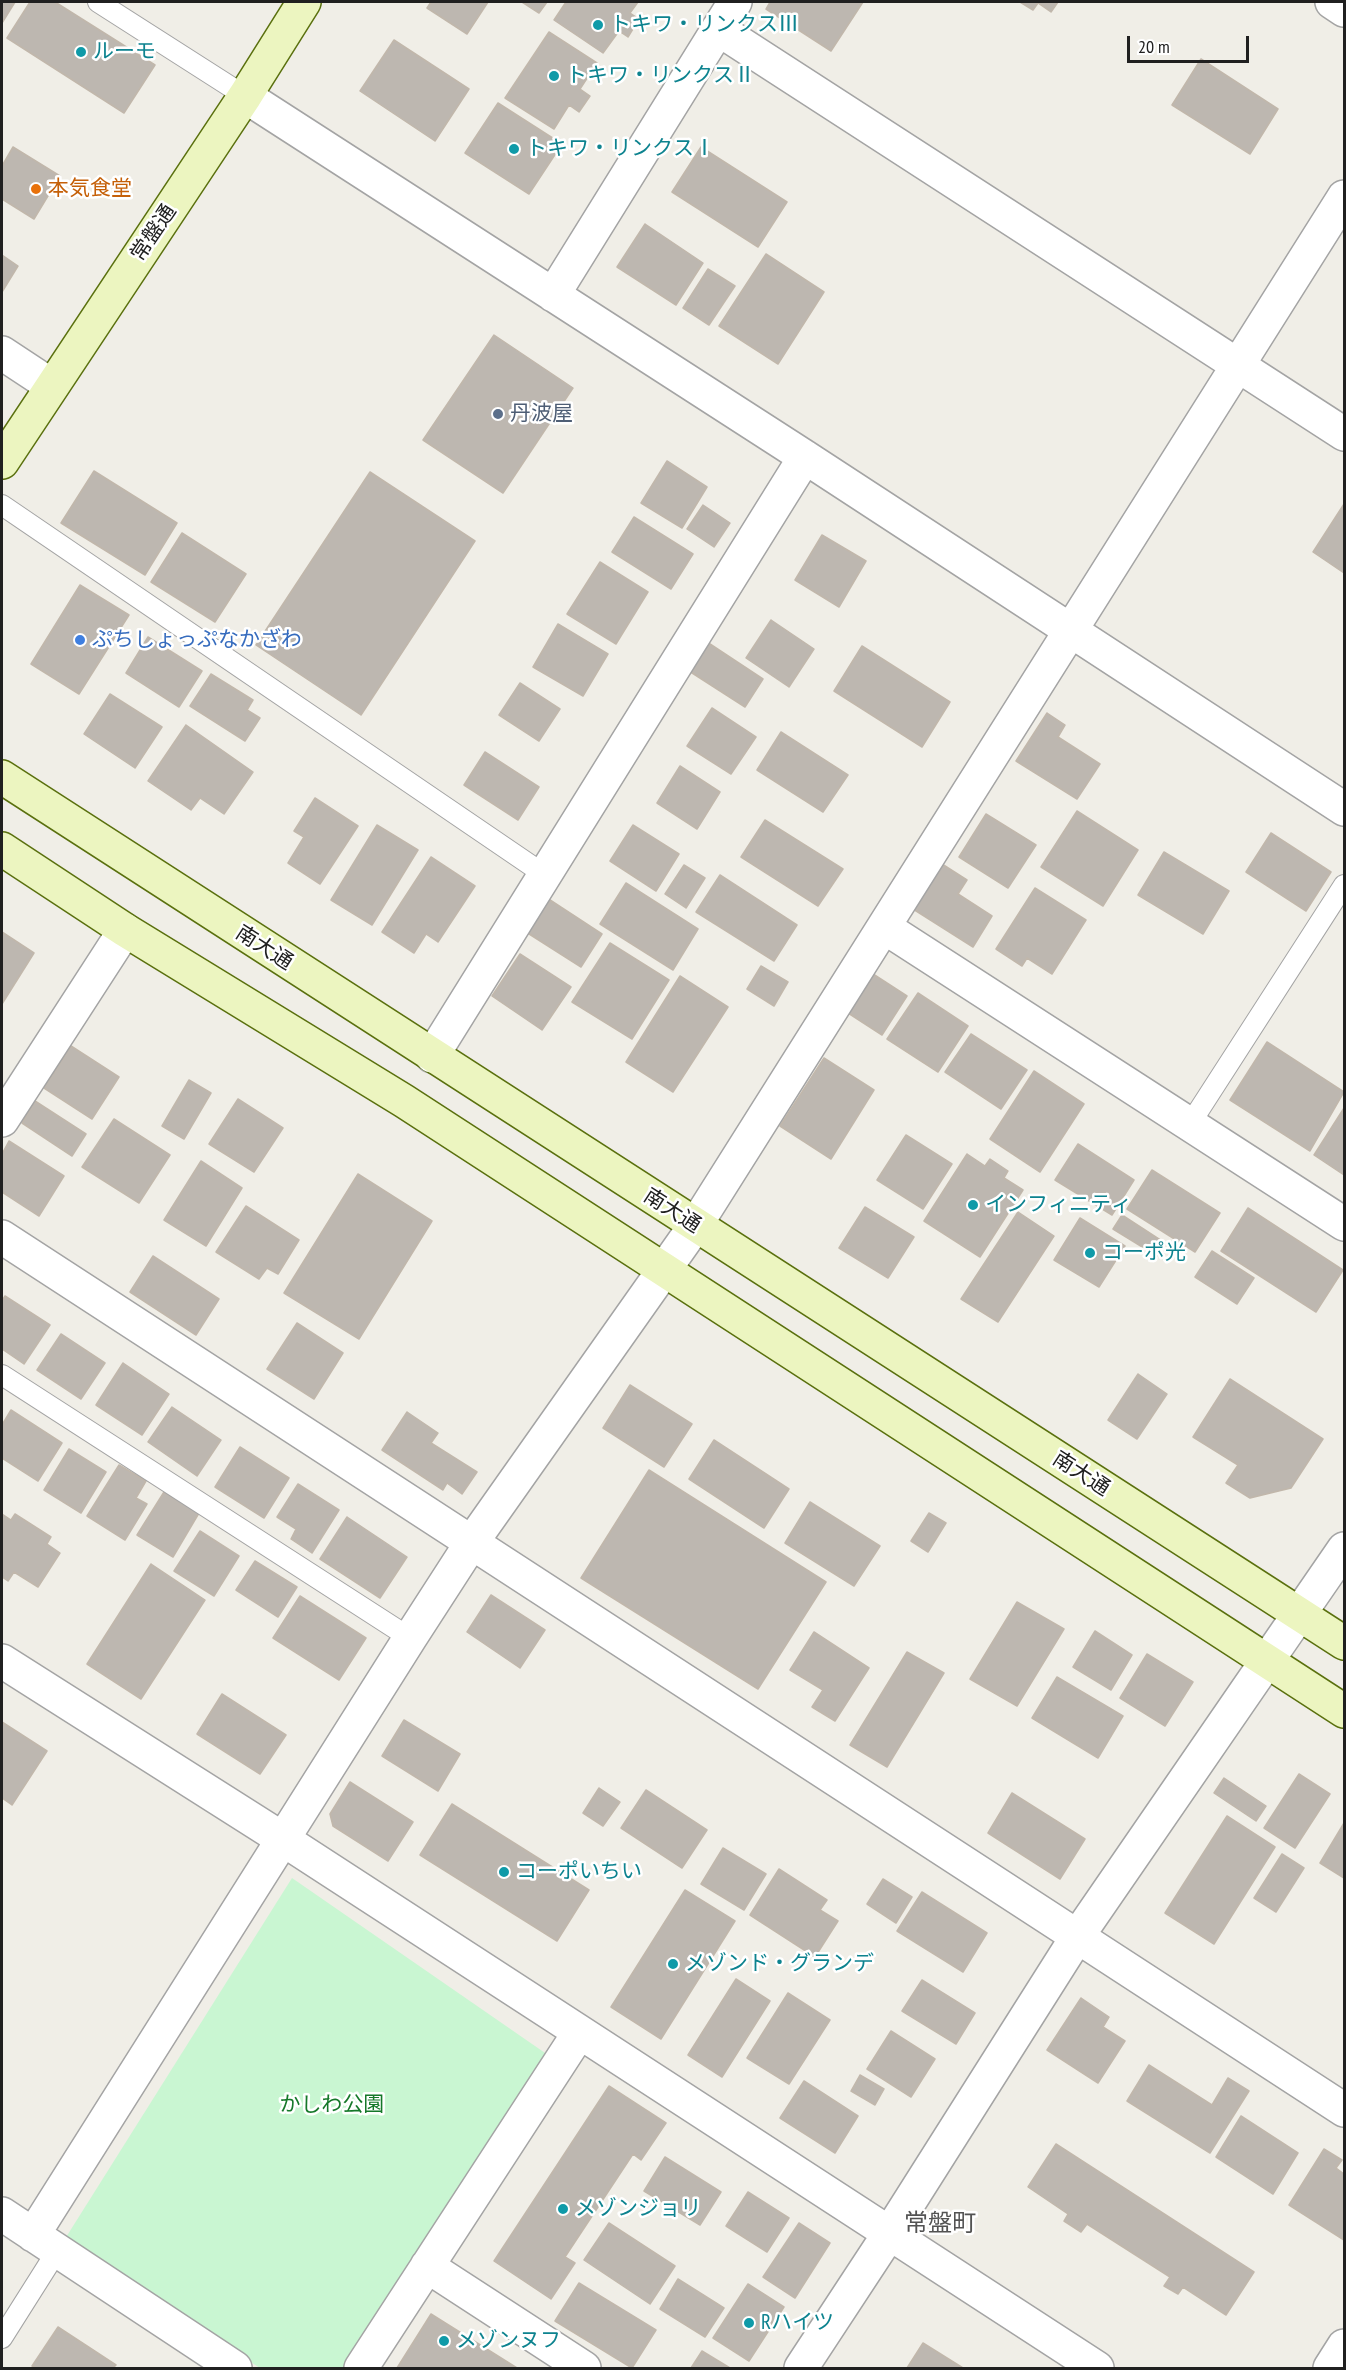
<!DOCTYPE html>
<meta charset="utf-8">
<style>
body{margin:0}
#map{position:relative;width:1346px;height:2370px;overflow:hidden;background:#f0eee7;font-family:"PT Sans Narrow",sans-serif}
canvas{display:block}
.frame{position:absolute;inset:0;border:3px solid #202020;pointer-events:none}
.scale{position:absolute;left:1127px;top:36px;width:122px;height:27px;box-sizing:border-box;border:3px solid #202020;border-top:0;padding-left:8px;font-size:18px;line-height:21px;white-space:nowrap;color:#202020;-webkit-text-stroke:4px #fff;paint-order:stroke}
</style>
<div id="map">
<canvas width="1346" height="2370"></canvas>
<div class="frame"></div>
<div class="scale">20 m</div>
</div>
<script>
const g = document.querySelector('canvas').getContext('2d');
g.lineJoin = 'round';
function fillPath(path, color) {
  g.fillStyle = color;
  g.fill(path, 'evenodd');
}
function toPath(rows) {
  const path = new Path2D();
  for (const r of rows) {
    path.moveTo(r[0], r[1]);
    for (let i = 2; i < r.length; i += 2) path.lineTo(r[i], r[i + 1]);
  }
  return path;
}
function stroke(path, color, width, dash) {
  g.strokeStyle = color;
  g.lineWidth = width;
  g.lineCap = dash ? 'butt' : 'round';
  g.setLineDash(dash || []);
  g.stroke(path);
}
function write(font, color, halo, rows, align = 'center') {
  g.font = font + ' "PT Sans Narrow","Noto Sans JP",sans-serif';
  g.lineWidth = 5;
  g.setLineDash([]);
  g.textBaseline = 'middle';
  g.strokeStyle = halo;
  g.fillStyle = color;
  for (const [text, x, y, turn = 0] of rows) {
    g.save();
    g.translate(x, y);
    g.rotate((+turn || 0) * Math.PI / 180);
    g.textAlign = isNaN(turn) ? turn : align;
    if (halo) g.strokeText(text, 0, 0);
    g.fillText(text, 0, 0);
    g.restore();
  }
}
const park = toPath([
 [292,1878,548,2055,344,2368,260,2368,63,2242]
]);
const building = toPath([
 [2,2,15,2,2,23,2,2],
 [30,2,55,2,155,65,124,113,7,38,30,2],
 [431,2,488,2,467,34,427,8,431,2],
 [522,2,547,2,539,13,522,2],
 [566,2,638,2,630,13,639,19,628,37,619,31,603,53,554,20,566,2],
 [770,2,863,2,831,51,766,9,770,2],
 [1020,2,1058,2,1051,12,1038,3,1033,10,1020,2],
 [549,32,597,63,580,89,590,96,579,112,569,105,554,129,505,98,549,32],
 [394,40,469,89,435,141,360,91,394,40],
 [1201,59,1278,109,1250,154,1172,105,1201,59],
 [498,103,562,144,529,194,465,153,498,103],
 [13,147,60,176,34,219,2,199,2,166,13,147],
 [701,147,787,202,758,247,672,192,701,147],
 [645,224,703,263,676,305,617,267,645,224],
 [766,254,824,292,778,364,719,326,766,254],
 [2,255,18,266,2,292,2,255],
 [708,269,735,286,709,325,683,308,708,269],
 [494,335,573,388,503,493,423,440,494,335],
 [667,461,707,487,682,528,641,503,667,461],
 [94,471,177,523,145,575,61,523,94,471],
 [370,472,475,541,361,715,256,645,370,472],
 [1344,504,1344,573,1313,552,1344,504],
 [703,505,730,523,714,547,687,529,703,505],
 [634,517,693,554,671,589,612,552,634,517],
 [182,533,246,574,215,622,151,582,182,533],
 [822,535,866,561,839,607,795,580,822,535],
 [600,562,648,592,616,644,567,614,600,562],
 [80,585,129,615,79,694,31,664,80,585],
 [771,620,814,649,789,687,746,658,771,620],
 [558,624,608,654,583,696,533,667,558,624],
 [148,637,202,671,179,707,126,673,148,637],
 [707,642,763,679,745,707,689,671,707,642],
 [862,646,950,702,922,747,834,691,862,646],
 [211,674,253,700,247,710,260,718,245,741,190,706,211,674],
 [520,683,560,709,539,741,499,715,520,683],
 [110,694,162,727,135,768,84,734,110,694],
 [712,708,756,737,731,774,687,746,712,708],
 [1047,713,1065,725,1058,737,1100,764,1077,799,1016,761,1047,713],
 [186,725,253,772,224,814,200,798,191,810,148,781,186,725],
 [781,732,848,775,823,812,757,770,781,732],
 [485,752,539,787,518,820,464,785,485,752],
 [680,766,720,792,697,829,657,803,680,766],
 [315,798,358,826,320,884,288,863,304,837,294,831,315,798],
 [1077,811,1138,850,1103,906,1041,867,1077,811],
 [986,814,1036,845,1008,888,959,857,986,814],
 [765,820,843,869,818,906,741,857,765,820],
 [377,825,418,850,372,925,331,900,377,825],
 [633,825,679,854,656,891,610,861,633,825],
 [1271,833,1331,872,1306,911,1246,872,1271,833],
 [1164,852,1229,891,1203,934,1138,895,1164,852],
 [431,857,475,886,438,942,426,934,414,953,382,932,431,857],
 [942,864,967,880,958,894,992,916,973,947,913,909,942,864],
 [684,865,705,878,686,908,665,894,684,865],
 [720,875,797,925,774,961,696,912,720,875],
 [626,883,698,929,673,970,600,924,626,883],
 [1035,888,1086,920,1052,974,1027,958,1022,966,996,949,1035,888],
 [547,898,602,934,581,967,526,932,547,898],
 [2,932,34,953,2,1004,2,932],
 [610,943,669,980,632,1039,572,1002,610,943],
 [520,954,571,987,542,1030,492,996,520,954],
 [761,966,788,982,774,1006,747,989,761,966],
 [870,972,907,996,882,1035,845,1011,870,972],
 [680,976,728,1007,673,1092,626,1062,680,976],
 [918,993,968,1026,938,1072,887,1039,918,993],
 [971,1034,1027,1070,1001,1109,945,1072,971,1034],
 [1267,1042,1344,1092,1310,1151,1230,1100,1267,1042],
 [71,1046,119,1077,92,1119,44,1088,71,1046],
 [824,1058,874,1090,831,1159,780,1126,824,1058],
 [1034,1071,1084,1104,1040,1172,990,1139,1034,1071],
 [189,1080,211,1093,184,1139,162,1126,189,1080],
 [238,1099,283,1128,254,1172,209,1144,238,1099],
 [35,1101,86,1134,72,1156,22,1123,35,1101],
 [1344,1108,1344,1175,1314,1155,1344,1108],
 [114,1119,170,1155,139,1203,82,1167,114,1119],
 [906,1135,952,1164,923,1209,877,1180,906,1135],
 [9,1141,64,1176,39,1216,2,1192,2,1154,9,1141],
 [1078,1144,1134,1180,1112,1215,1055,1180,1078,1144],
 [967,1154,985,1166,990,1159,1008,1171,1004,1178,1023,1190,980,1257,924,1221,967,1154],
 [201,1161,242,1188,206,1246,164,1220,201,1161],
 [1152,1170,1220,1213,1195,1252,1127,1209,1152,1170],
 [358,1174,432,1221,359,1339,284,1293,358,1174],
 [246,1206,299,1240,278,1274,267,1268,259,1279,216,1252,246,1206],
 [865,1207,914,1237,888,1278,839,1248,865,1207],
 [1248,1208,1343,1270,1316,1312,1221,1251,1248,1208],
 [1018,1212,1054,1236,998,1322,961,1299,1018,1212],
 [1122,1215,1165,1243,1157,1256,1113,1229,1122,1215],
 [1080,1218,1125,1246,1099,1287,1054,1260,1080,1218],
 [1212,1251,1254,1278,1237,1304,1195,1277,1212,1251],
 [153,1256,219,1299,196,1335,130,1292,153,1256],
 [5,1296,50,1325,24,1364,2,1349,2,1301,5,1296],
 [297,1323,343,1353,314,1399,267,1369,297,1323],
 [61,1334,105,1363,81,1399,37,1370,61,1334],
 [123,1363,169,1394,142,1435,96,1405,123,1363],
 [1138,1374,1167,1394,1137,1439,1108,1420,1138,1374],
 [1230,1379,1323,1439,1291,1488,1250,1498,1226,1483,1238,1465,1193,1437,1230,1379],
 [630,1385,692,1424,664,1467,603,1428,630,1385],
 [172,1407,221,1440,197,1476,148,1442,172,1407],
 [11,1410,62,1443,38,1481,2,1458,2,1425,11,1410],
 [407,1412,438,1433,431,1443,477,1472,462,1494,447,1483,443,1490,382,1450,407,1412],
 [714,1440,789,1489,764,1528,689,1479,714,1440],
 [240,1447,289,1478,264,1518,215,1487,240,1447],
 [69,1449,106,1472,81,1513,44,1490,69,1449],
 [119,1465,146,1481,136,1498,147,1504,125,1540,87,1516,119,1465],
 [649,1470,826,1582,758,1689,581,1578,649,1470],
 [298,1484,339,1510,312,1553,291,1539,296,1529,277,1517,298,1484],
 [164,1492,199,1513,173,1557,137,1535,164,1492],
 [810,1502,880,1546,854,1586,785,1543,810,1502],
 [929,1513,946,1523,928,1552,911,1541,929,1513],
 [2,1514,11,1520,15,1514,51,1537,47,1544,60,1553,38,1587,14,1572,8,1581,2,1577,2,1514],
 [347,1517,407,1557,380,1598,320,1559,347,1517],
 [200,1531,239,1556,214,1596,174,1571,200,1531],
 [255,1561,297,1587,278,1617,236,1590,255,1561],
 [151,1564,205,1600,141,1699,87,1664,151,1564],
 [491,1595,545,1630,520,1668,467,1632,491,1595],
 [300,1596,366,1638,339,1680,273,1638,300,1596],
 [1017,1602,1064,1629,1017,1706,970,1679,1017,1602],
 [1095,1631,1132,1655,1111,1690,1073,1667,1095,1631],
 [814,1632,869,1668,835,1721,812,1707,823,1690,790,1670,814,1632],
 [907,1652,944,1673,887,1767,850,1745,907,1652],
 [1147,1654,1193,1682,1165,1726,1120,1698,1147,1654],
 [1057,1677,1123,1716,1098,1758,1032,1718,1057,1677],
 [222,1694,286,1735,260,1774,197,1734,222,1694],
 [404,1720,460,1754,438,1791,382,1756,404,1720],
 [2,1722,47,1751,12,1805,2,1798,2,1722],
 [1299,1774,1330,1794,1295,1848,1264,1828,1299,1774],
 [1224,1778,1266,1806,1256,1821,1214,1793,1224,1778],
 [350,1782,413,1822,388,1861,333,1826,330,1814,350,1782],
 [599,1788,620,1802,603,1826,583,1813,599,1788],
 [646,1790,707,1830,682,1868,621,1828,646,1790],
 [1012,1793,1085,1839,1060,1879,988,1833,1012,1793],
 [452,1804,589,1890,557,1941,420,1855,452,1804],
 [1227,1816,1275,1847,1214,1944,1165,1913,1227,1816],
 [1344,1823,1344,1878,1320,1863,1344,1823],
 [723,1848,766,1874,744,1910,701,1884,723,1848],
 [1282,1854,1304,1868,1276,1912,1254,1898,1282,1854],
 [779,1869,827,1900,820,1910,838,1921,815,1957,750,1915,779,1869],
 [883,1879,912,1897,896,1923,867,1904,883,1879],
 [685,1890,735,1921,661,2039,611,2007,685,1890],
 [922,1892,987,1933,963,1972,897,1931,922,1892],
 [736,1979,770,2001,722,2077,688,2055,736,1979],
 [922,1980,975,2013,956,2044,902,2011,922,1980],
 [788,1993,830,2020,789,2084,747,2058,788,1993],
 [1081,1998,1109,2017,1103,2027,1125,2041,1098,2083,1047,2050,1081,1998],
 [891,2031,935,2059,911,2097,867,2069,891,2031],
 [1149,2065,1212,2105,1228,2078,1249,2091,1210,2153,1127,2101,1149,2065],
 [860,2075,884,2089,875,2105,851,2091,860,2075],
 [804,2081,858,2116,835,2153,780,2118,804,2081],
 [609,2086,666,2123,641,2160,633,2154,565,2257,575,2263,551,2299,494,2261,609,2086],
 [1241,2116,1298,2153,1273,2194,1216,2157,1241,2116],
 [1056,2144,1254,2272,1226,2315,1183,2287,1178,2294,1164,2286,1170,2277,1087,2224,1081,2232,1064,2221,1068,2214,1028,2187,1056,2144],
 [1324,2149,1342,2160,1336,2168,1344,2174,1344,2240,1289,2205,1324,2149],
 [665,2157,721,2192,700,2225,644,2191,665,2157],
 [748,2192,789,2218,767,2252,726,2226,748,2192],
 [609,2223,675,2266,650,2304,584,2260,609,2223],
 [799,2223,830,2243,795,2298,763,2277,799,2223],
 [678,2279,724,2308,705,2337,660,2309,678,2279],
 [579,2283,656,2330,632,2368,555,2321,579,2283],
 [748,2284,784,2307,749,2361,713,2338,748,2284],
 [431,2314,517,2368,397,2368,431,2314],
 [58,2327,116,2365,113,2368,36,2368,32,2366,58,2327],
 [923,2343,963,2368,907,2368,923,2343],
 [702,2351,730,2368,691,2368,702,2351]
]);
const lane = toPath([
 [98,2,245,96],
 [2,505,545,875],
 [1190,1124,1344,885],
 [2,1375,410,1638],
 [2,2338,57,2251]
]);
const street = toPath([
 [1332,2,1344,10],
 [718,29,1344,434],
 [245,96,805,457,1344,809],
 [553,295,735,2],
 [2,353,52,386],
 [884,927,1344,1224],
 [432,1056,805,457],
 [2,1120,125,930],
 [2,1237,1344,2110],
 [2,1661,281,1838,1097,2368],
 [2,2214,235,2368],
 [33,2235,410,1638,472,1542,695,1226,1344,197],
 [427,2266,584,2368],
 [361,2368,579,2033],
 [801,2368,889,2234,1077,1937,1344,1549],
 [1330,2368,1344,2346]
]);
const secondary = toPath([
 [2,462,245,96,304,2],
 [2,777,1344,1643],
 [2,849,125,930,404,1101,1344,1711]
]);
const markers = [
 [598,25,6,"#0f9aa8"],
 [81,52,6,"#0f9aa8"],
 [554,76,6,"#0f9aa8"],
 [514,149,6,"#0f9aa8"],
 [36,189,6,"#e8710a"],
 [498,414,6,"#5c6f8a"],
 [80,640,6,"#3f7fe0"],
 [973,1205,6,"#0f9aa8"],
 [1090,1253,6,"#0f9aa8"],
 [504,1872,6,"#0f9aa8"],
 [673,1964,6,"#0f9aa8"],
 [563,2209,6,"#0f9aa8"],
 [749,2323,6,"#0f9aa8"],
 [444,2341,6,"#0f9aa8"]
];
const cultureNames = [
 ["トキワ・リンクスⅢ",610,25],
 ["ルーモ",93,52],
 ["トキワ・リンクスⅡ",566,76],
 ["トキワ・リンクスⅠ",526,149],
 ["インフィニティ",985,1205],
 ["コーポ光",1102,1253],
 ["コーポいちい",516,1872],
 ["メゾンド・グランデ",685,1964],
 ["メゾンジョリ",575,2209],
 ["Rハイツ",761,2323],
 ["メゾンヌフ",456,2341]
];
const foodNames = [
 ["本気食堂",48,189]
];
const streetNames = [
 ["常盤通",154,233,-56],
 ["南大通",264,948,33],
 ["南大通",672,1211,33],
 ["南大通",1081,1474,33]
];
const serviceNames = [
 ["丹波屋",510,414]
];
const shopNames = [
 ["ぷちしょっぷなかざわ",92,640]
];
const parkNames = [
 ["かしわ公園",332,2105]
];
const quarterNames = [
 ["常盤町",940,2224]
];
fillPath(park, '#c9f6d2');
fillPath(building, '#bdb7b0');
stroke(building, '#c1b7ab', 1.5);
stroke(lane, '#a4a4a4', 22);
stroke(street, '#a4a4a4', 36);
stroke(secondary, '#5a700e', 36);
stroke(lane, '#fff', 20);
stroke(street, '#fff', 33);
stroke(secondary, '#ecf5c0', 33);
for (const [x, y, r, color] of markers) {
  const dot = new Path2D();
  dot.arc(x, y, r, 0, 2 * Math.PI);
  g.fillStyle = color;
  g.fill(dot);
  stroke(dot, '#fff', 2);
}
write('21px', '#0d838f', '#fff', cultureNames, 'left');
write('21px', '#c56008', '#fff', foodNames, 'left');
write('21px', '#202020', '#fff', streetNames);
write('21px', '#4e5e75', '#fff', serviceNames, 'left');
write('21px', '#366cbe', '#fff', shopNames, 'left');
write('21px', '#157829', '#fff', parkNames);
write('24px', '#535353', '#fff', quarterNames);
</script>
